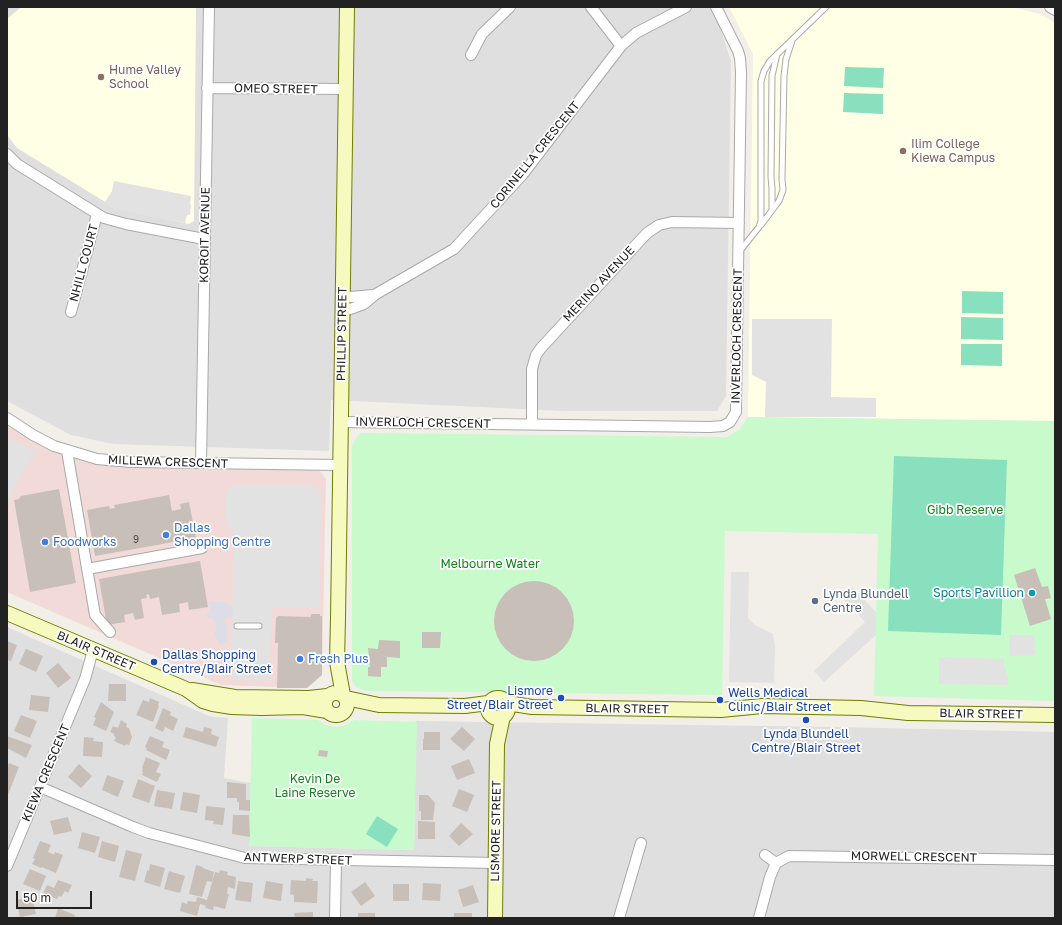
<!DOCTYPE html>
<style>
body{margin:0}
#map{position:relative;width:1062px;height:925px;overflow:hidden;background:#f2efe9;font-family:"Golos Text",sans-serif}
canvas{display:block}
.frame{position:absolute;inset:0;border:8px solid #222;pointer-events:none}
.scale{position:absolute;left:16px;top:891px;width:76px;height:18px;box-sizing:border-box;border:2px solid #222;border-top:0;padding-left:5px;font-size:12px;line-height:14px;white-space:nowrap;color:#222;-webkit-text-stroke:3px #fff;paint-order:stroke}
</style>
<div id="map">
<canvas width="1062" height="925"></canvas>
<div class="frame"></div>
<div class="scale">50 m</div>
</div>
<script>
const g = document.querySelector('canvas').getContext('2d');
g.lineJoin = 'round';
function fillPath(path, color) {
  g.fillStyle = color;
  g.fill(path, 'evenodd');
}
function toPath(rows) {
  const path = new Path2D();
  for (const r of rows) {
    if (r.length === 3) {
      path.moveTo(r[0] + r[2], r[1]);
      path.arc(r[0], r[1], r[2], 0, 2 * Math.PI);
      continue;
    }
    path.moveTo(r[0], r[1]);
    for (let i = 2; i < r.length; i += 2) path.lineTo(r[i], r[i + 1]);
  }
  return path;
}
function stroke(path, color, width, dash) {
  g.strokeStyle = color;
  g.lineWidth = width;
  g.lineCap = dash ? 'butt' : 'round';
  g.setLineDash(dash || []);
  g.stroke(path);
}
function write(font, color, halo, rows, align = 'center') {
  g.font = font + ' "Golos Text",sans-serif';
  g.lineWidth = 3.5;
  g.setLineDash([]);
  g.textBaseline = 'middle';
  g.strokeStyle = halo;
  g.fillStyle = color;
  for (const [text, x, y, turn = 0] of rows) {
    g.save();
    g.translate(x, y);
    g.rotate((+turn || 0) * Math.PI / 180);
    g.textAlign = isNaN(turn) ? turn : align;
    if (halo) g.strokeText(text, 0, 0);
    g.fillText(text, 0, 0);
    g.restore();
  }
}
const residential = toPath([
 [7,7,713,7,731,61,726,396,717,411,564,411,331,400,329,451,113,444,71,435,7,401],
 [7,627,209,716,215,717,228,718,224,778,251,783,250,846,414,850,416,721,837,727,1055,732,1055,918,7,918]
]);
const commercial = toPath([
 [7,426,43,447,85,462,135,468,214,469,317,467,326,479,322,675,307,688,221,685,7,592]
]);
const education = toPath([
 [21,7,196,7,194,221,189,224,115,208,17,148,7,135,7,19],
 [731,7,1012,7,1040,14,1055,23,1055,421,748,417,753,54,730,9]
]);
const park = toPath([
 [748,417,1055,421,1055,701,874,696,878,534,725,531,722,695,366,691,356,687,352,681,352,446,356,438,361,433,727,437,739,430],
 [252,718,318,720,326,725,336,727,343,726,354,720,417,722,414,850,249,846]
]);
const pitch = toPath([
 [845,67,884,68,883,88,844,86],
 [844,93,883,94,883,114,843,112],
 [962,291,1003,292,1003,314,962,313],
 [961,317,1003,318,1003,340,961,339],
 [961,344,1002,344,1002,366,961,365],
 [894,456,1007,460,1001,635,888,631],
 [377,816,398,829,387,847,366,834]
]);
const parking = toPath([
 [114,181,191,196,190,204,191,205,190,215,187,215,185,223,113,209,105,202,112,191],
 [752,319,832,319,831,397,876,398,876,417,765,417,766,382,752,375],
 [7,438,36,451,9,496,7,521],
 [234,485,314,486,321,493,319,608,272,607,269,680,231,680,234,531,226,523,226,492],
 [731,572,749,572,748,618,755,625,773,634,775,646,774,683,729,682],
 [852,587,876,612,876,635,824,682,814,671,865,622,842,597],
 [1009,635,1034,635,1035,655,1009,656],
 [939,657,1004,659,1004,666,1008,677,1008,685,939,684]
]);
const plaza = toPath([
 [213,601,213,602,223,602,233,607,232,616,225,618,224,622,227,624,227,642,219,645,214,633,217,628,214,619,206,616,210,609,208,602]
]);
const building = toPath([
 [59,489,76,583,30,592,14,500,19,499,21,496],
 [169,495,172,511,181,509,180,504,189,502,196,538,95,556,87,510,109,506,110,509,115,508,114,505],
 [200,561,208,607,189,610,188,602,179,604,180,612,162,615,159,597,150,599,149,594,146,595,147,598,141,599,144,618,135,620,133,613,124,615,125,622,107,625,99,579],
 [1035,568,1042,587,1048,586,1051,598,1045,599,1051,619,1030,626,1014,575],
 [534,621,40],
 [311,614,320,614,320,616,322,616,322,675,307,688,277,688,278,643,275,643,276,618,278,616,311,617],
 [422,632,441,632,440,648,422,648],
 [379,640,400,641,400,658,387,657,387,667,381,667,381,677,368,676,368,667,370,667,368,648,378,649],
 [7,641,17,645,11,661,7,660],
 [26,649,43,656,36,672,19,664],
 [58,663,71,678,58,688,46,673],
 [109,684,126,684,126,701,108,701],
 [31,695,50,697,48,712,29,710],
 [150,698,159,702,158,706,159,706,153,722,136,715,143,700,149,702],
 [101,702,114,712,106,731,93,725,96,718,94,717],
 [163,708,171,712,170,715,178,719,173,731,165,727,163,732,155,728],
 [21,715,37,721,30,738,14,731],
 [121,720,127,724,126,727,129,728,132,737,129,745,126,744,125,746,114,741,116,737,114,736,114,734,110,732,113,726,118,728],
 [186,727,203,732,204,727,212,729,211,734,219,737,216,747,183,737],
 [462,727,475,739,464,751,450,739],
 [424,732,440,732,440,750,423,750,423,739,424,739],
 [7,736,32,745,26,758,7,748],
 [150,736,164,742,162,747,170,750,166,760,146,750,147,748,145,747],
 [84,737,94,738,93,741,103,742,102,757,83,756],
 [319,750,328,751,327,757,318,756],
 [146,757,160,763,156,772,161,774,157,782,142,775,143,772,142,771,143,769,142,768],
 [469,759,475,773,457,780,451,766],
 [9,763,19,767,7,797,7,768],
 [79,764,92,776,81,788,68,777],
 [107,775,124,781,118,797,102,790],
 [138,779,155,786,149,803,132,797],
 [227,782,246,784,246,800,250,800,250,811,239,810,239,802,237,802,237,798,227,798],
 [459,789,474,795,467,812,452,806],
 [157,790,175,793,172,809,154,806],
 [183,792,200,795,197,813,180,810],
 [419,795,428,795,435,803,433,820,421,820,421,811,419,811],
 [206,806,225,808,223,825,213,824,214,821,205,820],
 [233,815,249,815,250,837,232,834],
 [68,817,72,831,54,835,50,821],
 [418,821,435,822,435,839,418,839],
 [461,823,473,834,459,846,449,836],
 [82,832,100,837,95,853,78,848],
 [40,841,51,845,48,852,54,855,55,852,63,855,56,873,42,867,41,868,32,864,35,859,33,858],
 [102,841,119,846,115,862,98,857],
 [126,850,142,854,135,881,119,877],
 [150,864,165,868,160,887,144,882,147,870,149,871],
 [196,865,203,867,203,868,214,872,212,882,207,881,202,897,189,894],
 [30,869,46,876,40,891,23,884],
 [220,870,228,872,227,875,236,877,235,889,228,887,227,894,229,894,225,909,214,906,213,910,205,908,206,906,200,904,197,916,180,911,182,902,187,904,188,901,196,902,197,897,207,900,215,872,219,873],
 [169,871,185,876,180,893,164,889],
 [306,878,313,879,312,881,318,881,317,903,294,902,294,895,290,894,291,880,306,881],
 [58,880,72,885,68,893,65,891,61,897,59,896,57,899,52,897,51,898,42,896,47,885,54,888],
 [238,881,253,883,251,902,235,900],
 [266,881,283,884,281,901,263,898],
 [365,882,375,896,361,906,351,892],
 [423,883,441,884,440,901,422,900],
 [393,884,409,884,409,901,393,901],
 [473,885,479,902,463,907,458,890],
 [32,896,36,914,20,917,16,900],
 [58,908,75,915,74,918,55,918],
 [313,912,313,918,295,918,294,913],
 [358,913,375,913,375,918,358,918],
 [454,913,472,913,472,918,454,918]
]);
const lane = toPath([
 [772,210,772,188,771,177,772,76,777,54],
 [761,225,779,201,783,190,782,179,784,76,786,59,792,41],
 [739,252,759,227,761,221,761,81,764,71,770,61,826,7],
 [237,626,259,626]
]);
const street = toPath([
 [591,7,621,46],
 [1050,7,1055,10],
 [471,55,482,34,510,7],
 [207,88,346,89],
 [7,154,17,164,104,218,126,224,204,239],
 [343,294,350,297,374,295],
 [342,310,350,309,364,304,376,294,454,249,523,174,621,46,636,33,686,7],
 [71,312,97,214],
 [7,418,33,435,54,446,97,459,131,462,340,465],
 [341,422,710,427,723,426,730,422,736,412,736,405,741,72,740,58,738,51,716,7],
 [532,424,532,369,536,355,541,348,647,233,659,225,672,222,739,223],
 [67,451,95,615,110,632],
 [201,463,209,7],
 [87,569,202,548],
 [40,787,133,827,149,833,245,858,495,863],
 [765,855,776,863],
 [7,866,85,679,93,650],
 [335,918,336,860],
 [619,918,641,843],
 [759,918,770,877,776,863,789,856,1055,860]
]);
const secondary = toPath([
 [7,613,186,689,203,701,213,704,232,707,261,708,303,707,327,711],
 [192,690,235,697,309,698,327,696],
 [336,704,11],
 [343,695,337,662,338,618,347,7],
 [498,708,10],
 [346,698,379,705,465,706,488,703],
 [507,703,532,707,721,710,762,706,861,708,908,713,1055,715],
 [495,918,497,744,503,716]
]);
const markers = [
 [101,77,4,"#8d6e63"],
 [903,151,4,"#8d6e63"],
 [166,535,4,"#3f7fe0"],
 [45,542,4,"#3f7fe0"],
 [1032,593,4,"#0f9aa8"],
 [815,601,4,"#5c6f8a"],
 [300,659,4,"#3f7fe0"],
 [154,662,4,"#1a4fb4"],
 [561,698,4,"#1a4fb4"],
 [720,700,4,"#1a4fb4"],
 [806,720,4,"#1a4fb4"]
];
const numberNames = [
 ["9",136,540]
];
const educationNames = [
 ["Hume Valley",109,70],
 ["School",109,84],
 ["Ilim College",911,144],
 ["Kiewa Campus",911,158]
];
const streetNames = [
 ["OMEO STREET",276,89,1],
 ["CORINELLA CRESCENT",535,155,-51],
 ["KOROIT AVENUE",205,235,-89],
 ["NHILL COURT",84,263,-75],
 ["MERINO AVENUE",599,284,-47],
 ["PHILLIP STREET",342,334,-89],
 ["INVERLOCH CRESCENT",737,336,-89],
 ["INVERLOCH CRESCENT",423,423,1],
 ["MILLEWA CRESCENT",168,462,2],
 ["BLAIR STREET",96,651,23],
 ["BLAIR STREET",627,709,1],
 ["BLAIR STREET",981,714,1],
 ["KIEWA CRESCENT",46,773,-67],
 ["LISMORE STREET",496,831,-89],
 ["MORWELL CRESCENT",914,857,1],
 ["ANTWERP STREET",298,859,2]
];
const parkNames = [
 ["Gibb Reserve",965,510],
 ["Melbourne Water",490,564],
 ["Kevin De",315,779],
 ["Laine Reserve",315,793]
];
const shopNames = [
 ["Dallas",174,528],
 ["Shopping Centre",174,542],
 ["Foodworks",53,542],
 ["Fresh Plus",308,659]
];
const cultureNames = [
 ["Sports Pavillion",1024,593]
];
const serviceNames = [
 ["Lynda Blundell",823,594],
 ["Centre",823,608]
];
const transitNames = [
 ["Dallas Shopping",162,655],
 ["Centre/Blair Street",162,669],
 ["Lismore",553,691,"right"],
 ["Street/Blair Street",553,705,"right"],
 ["Wells Medical",728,693],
 ["Clinic/Blair Street",728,707],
 ["Lynda Blundell",806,734,"center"],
 ["Centre/Blair Street",806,748,"center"]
];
fillPath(residential, '#e0dfdf');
fillPath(commercial, '#f2dad9');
fillPath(education, '#ffffe5');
fillPath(park, '#c8facc');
fillPath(pitch, '#88e0be');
fillPath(parking, '#e2e2e2');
fillPath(plaza, '#dddde8');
fillPath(building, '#c7bfb8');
stroke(lane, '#a9a9a9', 7);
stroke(street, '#a9a9a9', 12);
stroke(secondary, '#707d05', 16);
stroke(lane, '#fff', 5);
stroke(street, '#fff', 10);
stroke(secondary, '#f7fabf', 14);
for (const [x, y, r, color] of markers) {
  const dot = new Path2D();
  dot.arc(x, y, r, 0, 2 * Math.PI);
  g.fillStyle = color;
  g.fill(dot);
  stroke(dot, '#fff', 1.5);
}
write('10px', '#4b4948', null, numberNames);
write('12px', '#785e54', '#fff', educationNames, 'left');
write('12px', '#222', '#fff', streetNames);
write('12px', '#0c8416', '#fff', parkNames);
write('12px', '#366cbe', '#fff', shopNames, 'left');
write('12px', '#0d838f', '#fff', cultureNames, 'right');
write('12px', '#4e5e75', '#fff', serviceNames, 'left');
write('12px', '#164399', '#fff', transitNames, 'left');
</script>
